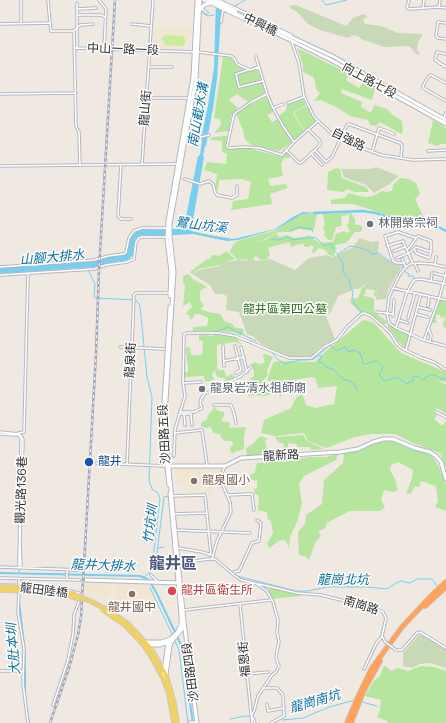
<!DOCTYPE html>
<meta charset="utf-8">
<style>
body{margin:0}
canvas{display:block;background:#efe9e1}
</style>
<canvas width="446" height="723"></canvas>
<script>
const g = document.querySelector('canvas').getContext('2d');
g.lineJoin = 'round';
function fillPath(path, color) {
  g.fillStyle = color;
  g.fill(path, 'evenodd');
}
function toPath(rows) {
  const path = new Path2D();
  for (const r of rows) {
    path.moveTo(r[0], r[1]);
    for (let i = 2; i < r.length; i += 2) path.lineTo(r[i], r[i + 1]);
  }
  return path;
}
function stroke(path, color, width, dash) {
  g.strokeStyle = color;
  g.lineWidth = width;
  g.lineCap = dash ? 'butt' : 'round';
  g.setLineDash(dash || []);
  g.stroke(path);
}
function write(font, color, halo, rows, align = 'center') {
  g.font = font + ' "Space Grotesk","Noto Sans TC",sans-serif';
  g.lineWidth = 3;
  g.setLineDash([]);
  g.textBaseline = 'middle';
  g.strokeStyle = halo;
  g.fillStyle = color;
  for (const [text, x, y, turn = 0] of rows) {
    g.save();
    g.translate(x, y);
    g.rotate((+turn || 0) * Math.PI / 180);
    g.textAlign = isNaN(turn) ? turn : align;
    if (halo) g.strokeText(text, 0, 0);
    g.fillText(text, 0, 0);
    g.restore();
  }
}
const education = toPath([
 [152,27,190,28,190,37,182,50,150,49],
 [175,468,224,468,222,475,211,475,213,493,187,493,184,485,177,484,177,477,175,477],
 [85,582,112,583,111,599,92,599,85,595],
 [114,583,146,583,156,604,113,604]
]);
const green = toPath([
 [297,48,350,74,346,80,359,88,364,82,375,88,372,100,342,89,341,93,362,102,361,107,371,113,374,105,387,109,393,115,402,121,403,131,401,134,380,122,376,126,370,125,368,120,350,116,338,108,321,100,314,101,320,93,316,89,315,81,313,77,303,72,303,65],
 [223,57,231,58,235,63,247,72,258,70,265,93,248,102,237,94,229,100,238,108,231,116,229,131,214,133,221,125,220,119,214,118],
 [266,97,274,112,267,115,272,122,278,119,292,142,279,151,251,145,245,139,243,130,236,114,249,105],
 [303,98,306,105,294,112,294,116,305,131,294,142,279,116,286,110,287,104],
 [306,106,316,121,305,130,295,116,295,112],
 [433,120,446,128,446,144,440,144,440,145,434,146,432,143,428,144],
 [227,136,226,147,227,149,251,149,282,157,286,152,291,157,283,159,281,164,283,176,268,179,270,186,286,184,288,188,270,194,272,204,231,210,233,201,248,199,251,182,242,179,219,180,218,191,215,188,217,174,204,170,207,162,226,164,227,154,222,152,222,141,210,140,212,137],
 [336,168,340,169,342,178,366,187,369,192,354,192,348,189,343,192,327,190,328,172],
 [400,178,409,179,416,183,420,194,415,199,424,218,403,220,353,204,331,204,331,200,344,198,349,193,359,196,367,197,373,196,382,191,385,192,392,191,393,185],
 [348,213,348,215,341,216,342,226,336,227,332,240,328,240,323,234,325,234,325,232,324,230,323,226,325,225,323,214],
 [349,213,351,213,355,219,355,225,360,225,362,227,362,230,360,232,355,232,346,243,335,245,337,249,335,250,334,253,335,255,333,256,329,255,325,250,319,248,313,254,312,250,314,247,312,245,308,247,304,247,304,244,300,244,291,247,289,242,268,248,270,254,267,259,260,260,258,257,255,256,254,259,238,260,230,252,233,245,237,241,277,230,294,217,303,214,317,214,314,229,312,231,300,229,289,232,279,232,263,240,243,244,265,240,276,234,280,237,286,235,296,238,309,236,320,243,333,242,336,234,344,231,347,233,350,232,347,225,349,222],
 [225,252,227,252,235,259,223,263,220,265,198,269,192,274,190,272,207,259,210,259,212,255,219,256],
 [188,274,193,279,207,287,201,290,200,293,200,300,204,306,200,309,212,313,217,313,221,315,224,321,233,324,234,327,243,329,244,332,241,336,236,333,220,331,193,331,193,327,207,326,208,321,208,318,199,314,195,314,192,319,190,319,190,316,186,313,192,307,190,302,183,306,185,286,183,281,183,276],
 [366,285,378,288,376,297,374,296,375,290,366,289,364,296,374,298,374,312,387,321,385,325,370,314,363,312,361,313,350,302,351,299,358,298,362,288],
 [440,299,446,301,446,328,444,328,443,325,445,317,441,318,439,314,436,315,436,323,432,323],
 [363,320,373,322,401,353,446,372,446,382,434,380,446,384,446,414,437,408,433,412,437,415,434,419,442,426,446,421,446,469,440,453,413,443,395,434,371,434,355,437,326,448,308,441,304,433,275,436,278,437,303,435,307,441,324,449,311,450,310,447,298,447,296,444,290,443,288,444,288,447,286,448,285,452,273,453,275,449,283,449,284,444,278,442,275,436,261,433,264,420,291,408,296,398,302,393,306,405,315,408,334,404,337,386,318,388,316,379,312,377,293,380,280,397,279,381,267,381,273,363,277,361,315,362,325,352],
 [389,325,410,335,405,348,398,341,393,333,387,327],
 [215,334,219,334,220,336,223,335,235,337,242,344,234,342,217,345,217,367,219,370,224,370,226,377,232,374,235,377,225,383,225,378,217,377,215,371,212,374,212,376,214,378,214,381,212,382,205,381,204,376,185,377,184,372,188,372,188,363,187,362,186,348,190,347,191,355,202,355,203,341,199,340,199,335,213,336],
 [265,354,273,357,267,370,268,375,263,381,266,383,276,382,278,383,279,388,275,393,268,395,264,396,255,395,248,396,248,392,246,391,244,389,251,388,252,386,250,383,250,379,254,376,254,374,252,364,256,362,259,364,265,363,263,355],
 [214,407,218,411,224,412,224,416,221,421,229,422,230,428,246,427,244,437,244,449,234,452,233,454,230,451,230,447,233,445,232,441,225,441,222,439,220,434,213,433,211,427,205,428,201,426,201,423,207,419,208,415,212,411],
 [261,436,267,438,267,439,265,441,266,447,270,450,270,454,247,456,246,448,254,443,257,439],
 [392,440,409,448,431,454,439,467,446,485,446,511,435,507,438,501,436,486,421,481,419,487,414,487,411,494,406,493,412,479,413,470,398,462,391,465,390,470,395,479,398,490,394,492,384,490,381,500,385,507,380,511,350,511,332,520,327,523,325,528,318,532,321,536,316,541,309,560,304,556,299,555,298,532,305,524,306,515,322,504,324,480,343,463,344,453,359,451,375,442],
 [338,454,336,460,304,476,299,484,302,503,297,522,290,537,289,548,285,540,278,541,270,548,267,544,273,533,271,521,268,520,267,512,258,510,259,496,254,493,254,489,257,488,257,481,250,479,250,475,255,472,257,463,285,461,310,457,325,457],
 [270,587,296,594,302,594,301,596,272,599,268,591],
 [384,665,391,671,398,668,408,671,421,666,434,667,446,671,446,723,388,723,387,721,377,717,380,710,381,700,365,696,373,682,380,676]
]);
const cemetery = toPath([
 [296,5,346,26,353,18,363,14,368,17,363,19,365,24,381,26,398,33,423,34,418,43,417,50,420,54,417,55,409,46,384,47,361,39,358,36,352,35,348,38,320,30,308,24,297,12,290,8,289,6],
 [376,167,399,176,388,185,374,193,366,185,344,177,341,169,371,169],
 [360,238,371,242,379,241,378,254,392,263,402,266,388,290,386,299,376,300,378,288,364,285,359,289,355,289,338,296,331,312,326,316,335,339,319,348,312,356,289,357,261,344,254,337,247,334,239,312,226,310,227,296,222,294,215,294,210,285,192,274,199,270,220,266,223,263,238,260,243,261,250,259,258,261,270,259,295,270,309,258,326,255,333,257,347,250,352,248],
 [419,635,424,636,446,648,446,668,430,663,419,664,413,668,403,666,403,653]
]);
const pitch = toPath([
 [164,35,183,36,185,39,185,44,183,46,165,45,162,39]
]);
const water = toPath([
 [216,0,222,0,217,79,213,108,206,146,205,146,203,156,204,157,191,231,214,236,234,239,275,229,293,217,303,212,317,213,302,214,277,229,238,240,227,241,193,234,160,236,142,235,138,237,135,240,133,255,128,260,105,264,95,267,0,274,0,268,95,261,106,257,126,254,130,239,132,235,137,231,142,229,164,230,184,227,198,156,200,155,202,140,201,139,208,105,214,68]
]);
const stream = toPath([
 [322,0,326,5,347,0],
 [235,6,245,0],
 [201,12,208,16,214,15],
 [290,231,299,227,312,229,313,232],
 [271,239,278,240,288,237,293,240,311,237,316,238,325,246,330,244,332,245,334,251,338,254,350,246,357,247,369,251,371,254,379,253,389,261,402,265,404,271,409,274,408,276,413,276,415,279],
 [338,255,343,264,343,272,349,280,353,293,352,298,354,303,361,312,363,313],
 [88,270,95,284,94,297,96,298,136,300,140,306,147,377,152,397,149,481,152,489,158,493,160,499,152,566],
 [215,332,228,327,256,341],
 [192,334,196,334],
 [201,334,212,334],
 [272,352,276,358,285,364,299,360,307,360,314,359,329,346,331,345,336,351,342,349,345,346,348,352,354,350,360,353,363,363,366,364,376,361,379,363,383,368,379,374,384,381,393,378,399,378,406,384,413,381,413,377,418,376,422,380,430,375,435,375,442,379,446,379],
 [318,356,322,356,318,362,323,363,326,367,333,369,343,379,350,381,355,385,357,390],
 [0,433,4,433],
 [158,548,164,547],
 [19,568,19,573],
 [234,573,237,576,296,591,308,591,327,587,367,587,387,589,398,582,401,581,410,583,417,579,432,579,438,587],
 [144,577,155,568,164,497,168,496],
 [150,588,173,636],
 [175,641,179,650,188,723],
 [362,702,377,706],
 [230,719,245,716,253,717],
 [282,720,303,718,329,707,355,700]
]);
const canal = toPath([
 [0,573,140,576,149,580,157,594,182,647,193,723],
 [19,602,25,653,25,699,29,723]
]);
const river = toPath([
 [314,213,362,211,376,213,403,222,419,221,431,223,446,231]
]);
const street = toPath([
 [21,0,21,24],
 [48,0,50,23],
 [99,0,106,9,104,49],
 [203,0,262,28],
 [219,0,291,35,292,37,291,40,299,63,304,96,314,117,332,134,354,145,381,155,413,160,446,159],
 [409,0,407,7,409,9,439,7,446,8],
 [77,3,77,48],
 [439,7,440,0],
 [201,8,207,13],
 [423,8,424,0],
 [77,9,96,8],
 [78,15,101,15,105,17],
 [221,22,223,10],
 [446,23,438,22,436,36,438,38,446,39],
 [0,24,50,23,51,31,74,31],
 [132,24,151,26],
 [74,31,76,126,79,132,80,165],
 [74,31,80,25,93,24],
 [75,48,195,52],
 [198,52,231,56,234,58,237,64,250,70,259,67],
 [446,54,437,52,435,60,446,67],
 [256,57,267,94,273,108,283,126,294,142],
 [149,67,172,67],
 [248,70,236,74,239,87,263,81],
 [446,83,431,75,428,77,423,86,423,88,446,101],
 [0,94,76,93],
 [267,94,251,102,234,114,227,146,229,148,245,147,260,148,282,155,294,142,318,121],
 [147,98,191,98,193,97],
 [288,103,304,97],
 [273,108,283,104],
 [442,122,446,113],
 [201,137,209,135],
 [286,150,298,162,301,163,320,145,320,141,308,129],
 [315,150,326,162,332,157,347,125,349,124,400,143,402,145,401,158],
 [428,151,446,150],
 [372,152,379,128,394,134],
 [311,153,322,165],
 [121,164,118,216,121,219,131,219],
 [142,164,153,0],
 [0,166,177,164],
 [185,179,200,184,209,181,213,184,215,192,217,195,232,198,237,195,237,186],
 [387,246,403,241,413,264],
 [408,249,418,236,431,241,431,252,429,258,416,253,415,250],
 [394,251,405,247],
 [397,258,409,253,416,247,431,252],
 [402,259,406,267],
 [404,263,397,263,393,261,385,236,398,232,416,238],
 [415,264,418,271],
 [435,265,436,257],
 [0,267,94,260,108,256,124,254,126,252,129,238,134,231,142,228,167,228],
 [446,267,432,264,418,263,410,264,406,267,400,274,393,288,389,297,387,314,389,323,396,328,424,340,446,346],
 [434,273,445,276],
 [0,275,94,269,106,265,127,262,134,259,136,242,139,238,142,237,167,237],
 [431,281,432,273],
 [393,288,446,300],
 [428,306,429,296],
 [418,307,430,310],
 [377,312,393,314],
 [416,314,428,317],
 [393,316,394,300],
 [408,318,415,293],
 [399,320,408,323],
 [396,328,407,292,414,280,421,279,446,284],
 [428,328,431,335,430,342],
 [424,340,439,299,446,273],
 [223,346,224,366],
 [235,346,241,370,236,373],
 [120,347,165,349],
 [241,347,247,372],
 [406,350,421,294],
 [224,361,244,357],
 [183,383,201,382],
 [214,405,231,405,234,413,236,423],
 [180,412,194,412,202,408,200,403,201,399,205,393,215,391,227,383,241,376,252,366],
 [436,412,446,417],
 [179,414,191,414,192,425],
 [184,415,185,425],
 [0,432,19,434,22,437,23,440,20,543,21,568],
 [18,433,24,432,28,273],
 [175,433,202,430,207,465],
 [0,434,17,435,19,435,21,439,19,568],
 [174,456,175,429,185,396,183,383,184,334,188,333,219,333,235,336,289,358,311,358,315,355,324,347,337,340,347,327,361,314,364,313,371,316,384,327,391,334,397,344,403,349,422,358,434,362,446,370],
 [96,463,166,466],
 [127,464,134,295,136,293,171,293],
 [227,495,252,494,254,510],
 [172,496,205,495,211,555],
 [173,514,207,513],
 [175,530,250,533],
 [178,548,202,552,211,555],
 [212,559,217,541,231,512,230,502,221,481,220,478,225,466],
 [180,563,209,559,215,559,235,576,241,580,257,584,267,591,273,602,278,620,277,632,279,642,277,651,276,658,279,666,276,672,272,675,258,696,254,711,253,713,251,714],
 [0,567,81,570],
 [234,572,239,571,252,543,259,541,261,523,257,520],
 [151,575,157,581],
 [0,578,80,580],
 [67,580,67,571],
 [259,584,297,593,321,595,377,609,383,612,386,618,382,636,385,642],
 [0,585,44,586,58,588,79,593,79,596],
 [19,585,19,578],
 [19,592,18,612,24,649,23,683,28,723],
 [240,604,252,723],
 [184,610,271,600],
 [397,650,402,650,417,633,420,632,446,648],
 [364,669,377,642,382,637],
 [0,671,23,671],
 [247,674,268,672],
 [264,688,277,688,283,695,284,716,271,723],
 [267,704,268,711,284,708],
 [53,705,68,660,73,634,74,615,79,601],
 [252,716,255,723],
 [190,722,196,722]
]);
const secondary = toPath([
 [208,0,331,60,446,124],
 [214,0,236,11],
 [200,10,204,5,210,3],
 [253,19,334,57,446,120],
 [170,296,171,272,167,239,168,221,193,77,197,0],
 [163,418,170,307],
 [163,431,169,485],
 [168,466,225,466,241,458,340,452,358,449,373,442,384,439,393,439,415,448,430,452,436,456,441,462,446,479],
 [86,580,179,583],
 [145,642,161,642,170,639,177,633,181,624,181,615,170,493],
 [146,645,160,645,172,641,182,629,184,623],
 [166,675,170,646,172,641],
 [163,677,168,643],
 [197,723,184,622,165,429,165,416,174,272,170,236,170,224,196,79,200,0]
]);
const primary = toPath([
 [145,642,152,650,166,675,174,703,177,723],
 [142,643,151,656,164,680,169,694,174,723]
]);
const highway = toPath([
 [425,606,446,587],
 [347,723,357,699,372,668,402,627,432,595,446,582],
 [351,723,364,690,380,661]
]);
const rail = toPath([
 [50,723,69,668,78,635,81,617,96,354,99,269,115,0]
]);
const streetBridge = toPath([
 [385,642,396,650]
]);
const primaryBridge = toPath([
 [0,587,41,588,73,594,92,602,110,611,128,624,145,642],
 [0,590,51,592,82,599],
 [102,609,126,626,142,643]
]);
const markers = [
 [370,224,4,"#6b7280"],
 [202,389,4,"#6b7280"],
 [89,462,5,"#1a4fb4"],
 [194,481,4,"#8d6e63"],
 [172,591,5,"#e0444e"],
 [132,594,4,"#8d6e63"]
];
const streetNames = [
 ["中興橋",260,25,26],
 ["中山一路一段",123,50,2],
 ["向上路七段",369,81,29],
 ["龍山街",146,108,-86],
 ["自強路",348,140,27],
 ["龍泉街",131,360,-87],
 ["沙田路五段",165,434,-93],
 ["龍新路",281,456,-3],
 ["觀光路136巷",22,490,-88],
 ["龍田陸橋",44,591,7],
 ["南崗路",361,606,17],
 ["福恩街",245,659,-95],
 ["沙田路四段",191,672,-97]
];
const worshipNames = [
 ["林開榮宗祠",378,224],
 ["龍泉岩清水祖師廟",210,389]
];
const parkNames = [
 ["龍井區第四公墓",285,310]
];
const transitNames = [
 ["龍井",98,462]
];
const educationNames = [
 ["龍泉國小",202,481],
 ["龍井國中",132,608,"center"]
];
const healthNames = [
 ["龍井區衛生所",181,591]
];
const waterNames = [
 ["南山截水溝",199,115,-80],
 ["鷺山坑溪",201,226,7],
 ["山腳大排水",52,258,-5],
 ["竹坑圳",151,524,-83],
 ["龍井大排水",103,566,2],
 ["龍崗北坑",343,580],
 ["大肚本圳",14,649,-95],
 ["龍崗南坑",315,702,-16]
];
const districtNames = [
 ["龍井區",173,565]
];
fillPath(education, '#f0e6d1');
fillPath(green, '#b6e59e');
fillPath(cemetery, '#c8d9b8');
fillPath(pitch, '#c9ec9a');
fillPath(water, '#75cff0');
stroke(stream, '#75cff0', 1);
stroke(canal, '#75cff0', 2);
stroke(river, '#75cff0', 2.5);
stroke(street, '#b4b7c1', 3.5);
stroke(secondary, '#b4b7c1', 5);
stroke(primary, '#c9c9c9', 5.5);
stroke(highway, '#c9c9c9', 6);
stroke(street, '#fff', 1.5);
stroke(secondary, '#fff', 3);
stroke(primary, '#f2d163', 3.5);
stroke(highway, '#ffa35c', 4.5);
stroke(rail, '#a3a6b8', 2.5);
stroke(rail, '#fff', 1, [3]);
stroke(streetBridge, '#b4b7c1', 3.5, []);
stroke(primaryBridge, '#c9c9c9', 5.5, []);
stroke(streetBridge, '#fff', 1.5);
stroke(primaryBridge, '#f2d163', 3.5);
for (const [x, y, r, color] of markers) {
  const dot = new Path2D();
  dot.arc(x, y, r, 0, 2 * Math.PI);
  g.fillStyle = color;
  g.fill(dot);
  stroke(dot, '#fff', 1.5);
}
write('12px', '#2e2e2e', '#fff', streetNames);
write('12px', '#5b616d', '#fff', worshipNames, 'left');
write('12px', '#2c6e1b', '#fff', parkNames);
write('12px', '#164399', '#fff', transitNames, 'left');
write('12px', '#785e54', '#fff', educationNames, 'left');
write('12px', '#be3a42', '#fff', healthNames, 'left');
write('italic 13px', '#0d6fa3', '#fff', waterNames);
write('bold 16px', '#4d5680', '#fff', districtNames);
</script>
